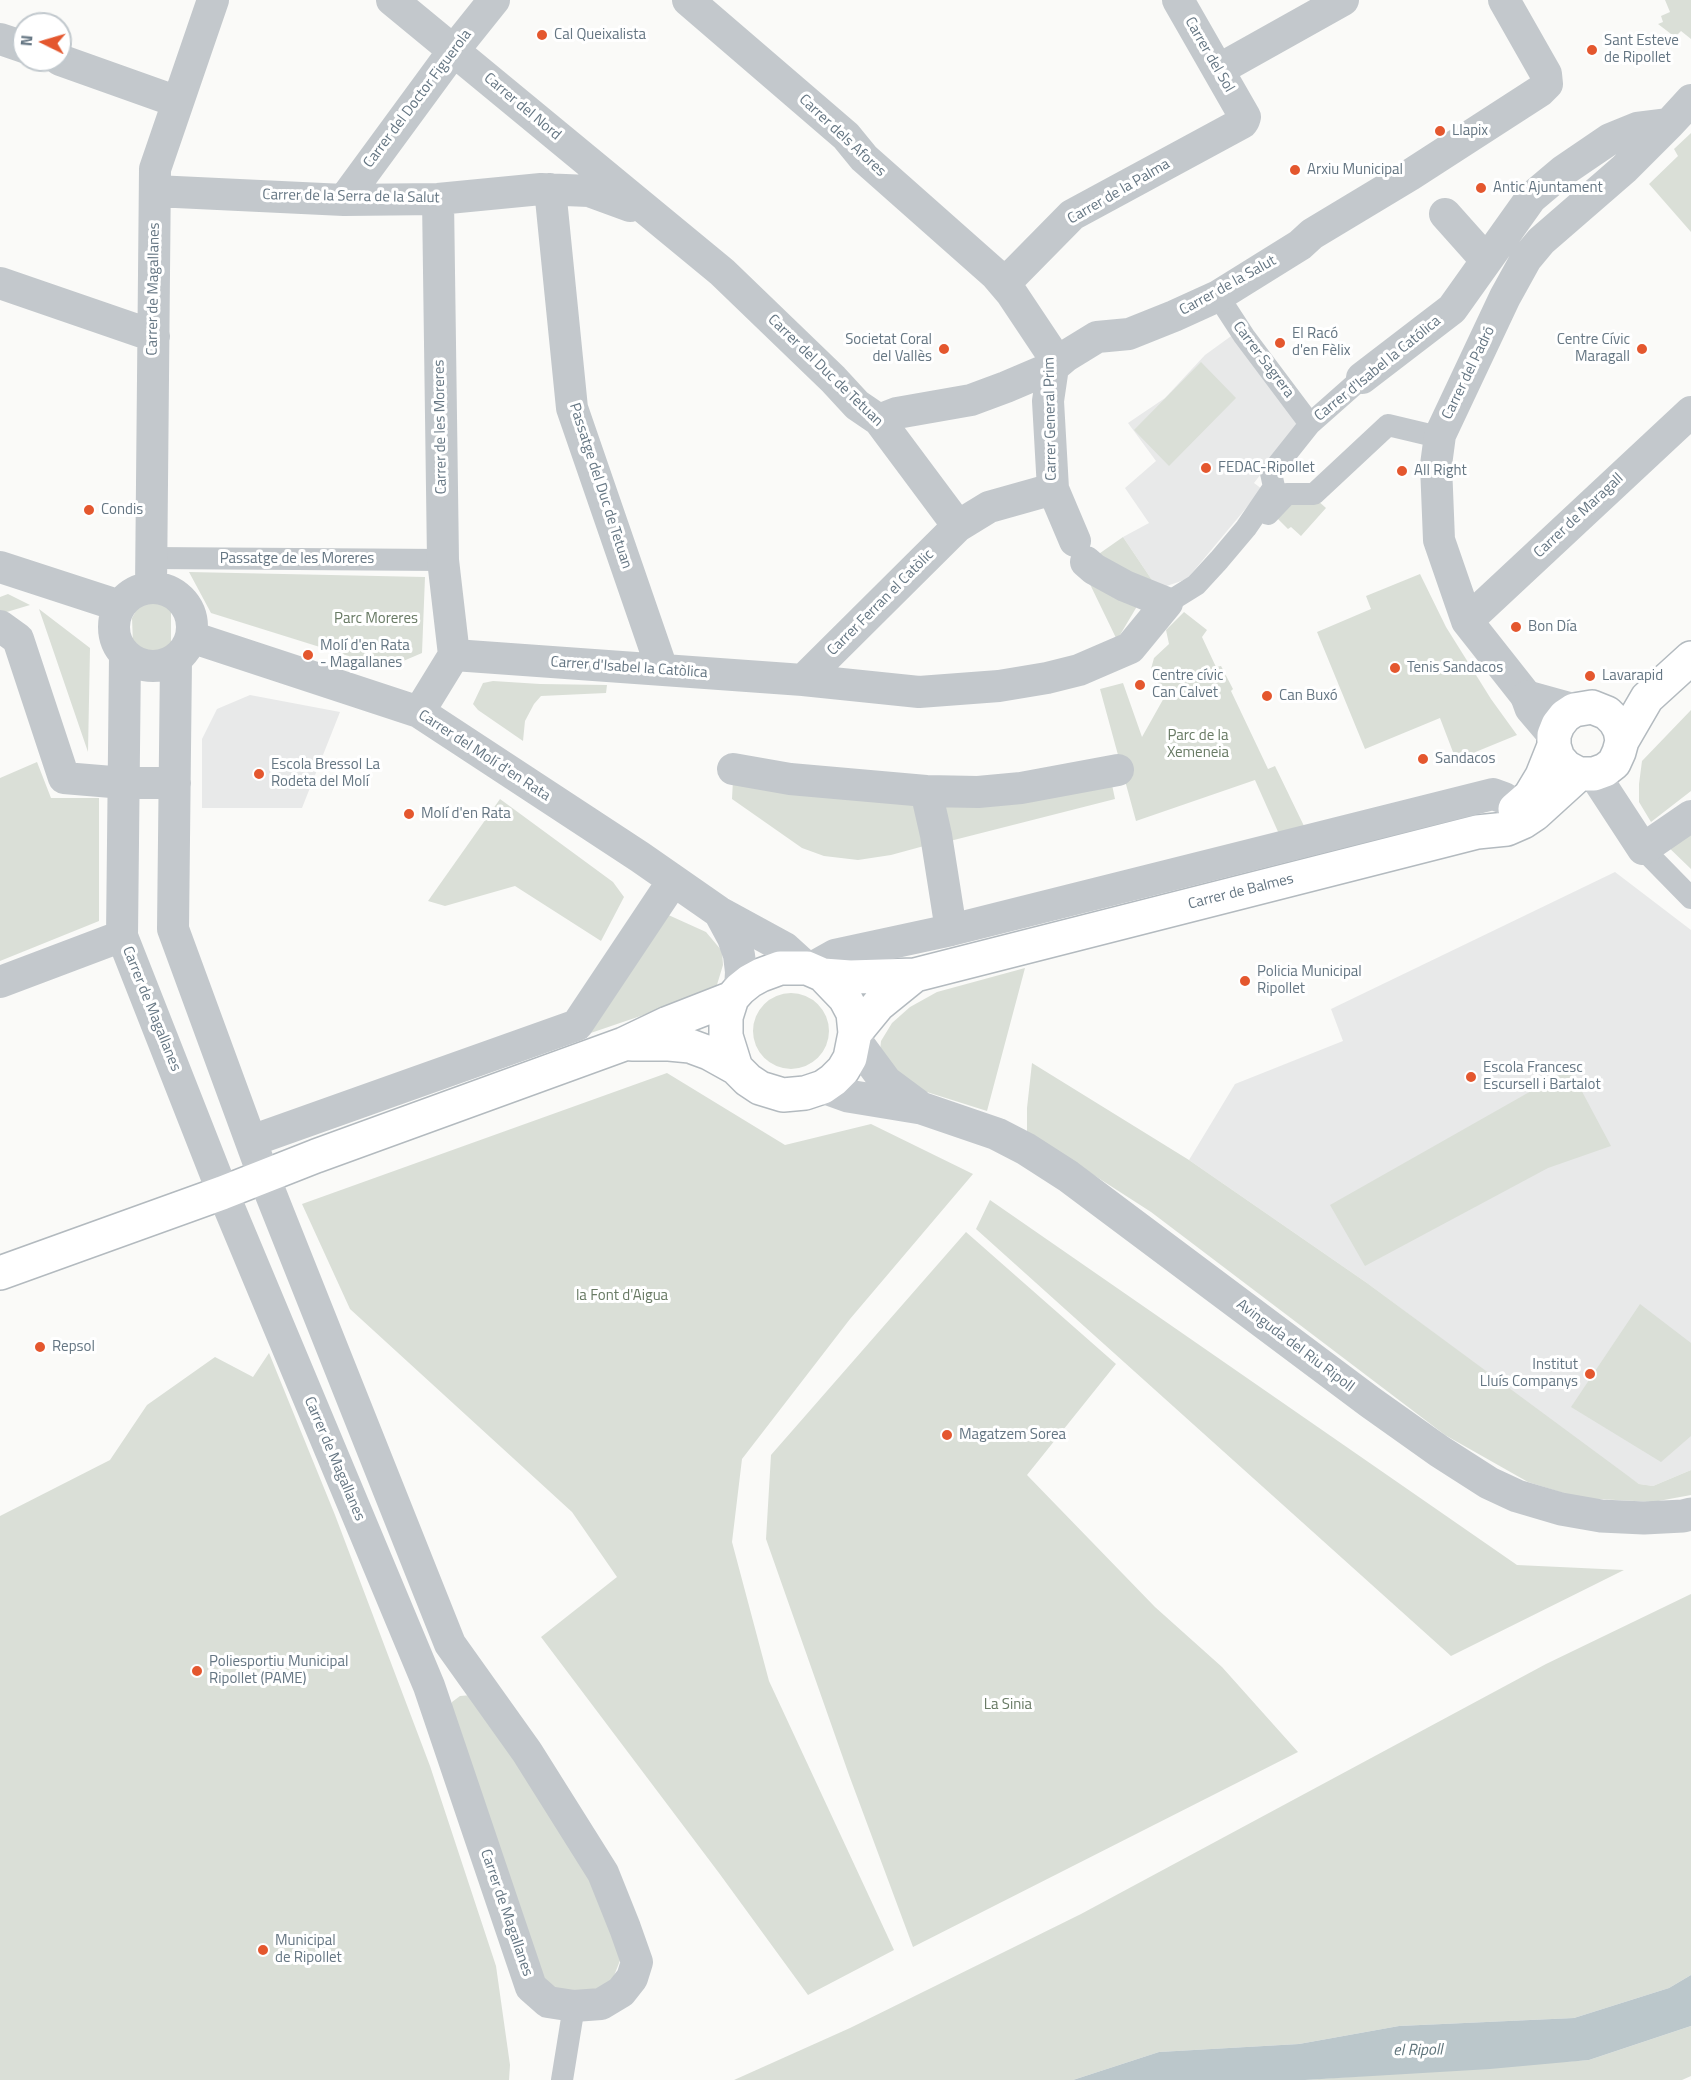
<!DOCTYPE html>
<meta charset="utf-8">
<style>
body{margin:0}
#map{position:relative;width:1691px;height:2080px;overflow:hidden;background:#fafaf8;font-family:"Titillium Web",sans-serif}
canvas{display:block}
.north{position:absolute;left:12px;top:12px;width:60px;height:60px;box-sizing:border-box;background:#fff;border:2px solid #c1c8cd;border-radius:50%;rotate:275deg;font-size:16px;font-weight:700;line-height:24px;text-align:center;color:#657683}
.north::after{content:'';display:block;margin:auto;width:21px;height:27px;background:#e4572e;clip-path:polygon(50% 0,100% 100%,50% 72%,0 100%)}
</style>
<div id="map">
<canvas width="1691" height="2080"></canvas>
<div class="north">N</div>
</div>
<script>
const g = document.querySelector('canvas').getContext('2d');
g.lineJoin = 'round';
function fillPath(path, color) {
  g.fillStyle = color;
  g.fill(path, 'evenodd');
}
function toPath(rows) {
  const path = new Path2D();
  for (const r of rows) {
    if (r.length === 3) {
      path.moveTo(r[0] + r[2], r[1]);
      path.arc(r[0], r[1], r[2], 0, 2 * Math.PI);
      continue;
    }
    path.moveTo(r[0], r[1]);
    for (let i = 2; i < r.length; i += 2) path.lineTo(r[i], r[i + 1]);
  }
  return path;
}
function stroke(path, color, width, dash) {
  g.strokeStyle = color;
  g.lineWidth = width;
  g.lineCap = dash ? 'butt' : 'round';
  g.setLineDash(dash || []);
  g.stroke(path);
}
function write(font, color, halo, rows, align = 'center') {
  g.font = font + ' "Titillium Web",sans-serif';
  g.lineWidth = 6;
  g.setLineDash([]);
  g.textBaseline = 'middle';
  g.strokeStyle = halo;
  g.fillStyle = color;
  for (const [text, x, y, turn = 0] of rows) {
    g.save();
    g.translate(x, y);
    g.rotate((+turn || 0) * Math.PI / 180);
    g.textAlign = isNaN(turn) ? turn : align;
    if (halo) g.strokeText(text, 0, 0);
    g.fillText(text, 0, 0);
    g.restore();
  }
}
const built = toPath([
 [1234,334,1298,426,1254,483,1262,489,1187,579,1158,589,1123,537,1149,523,1125,488,1156,461,1128,423,1165,398,1205,355],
 [250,695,340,712,302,808,202,808,202,739,217,709],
 [1615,872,1691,930,1691,1470,1653,1486,1639,1484,1609,1464,1367,1283,1189,1160,1235,1084,1343,1041,1331,1009]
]);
const green = toPath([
 [1665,0,1691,0,1691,39,1681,31,1675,37,1658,24,1663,22,1661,16,1670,12],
 [1691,133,1691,232,1649,184,1678,156,1674,149],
 [1201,362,1236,398,1169,466,1134,430],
 [1288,499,1317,500,1326,508,1301,536,1291,527,1288,529,1274,515],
 [1123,537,1158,589,1093,558],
 [189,572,425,577,422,653,387,668,211,613],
 [1420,574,1446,627,1491,699,1517,735,1456,760,1440,718,1365,749,1317,632,1371,609,1366,596],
 [1086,576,1136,603,1136,608,1117,640],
 [8,594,30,605,0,614,0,597],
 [152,598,165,602,171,612,171,644,165,653,156,658,146,659,139,654,133,644,132,618,141,602],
 [39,609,90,648,88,752],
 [1184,612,1207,630,1202,637,1216,667,1221,666,1233,689,1231,691,1268,769,1275,766,1304,826,1279,834,1255,780,1136,821,1100,689,1123,683,1142,737,1165,696,1157,688,1153,679,1151,669,1154,658,1169,644,1166,630],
 [493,681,540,684,607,685,606,693,541,696,534,704,525,721,523,741,478,710,473,704,483,683],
 [1691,710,1691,791,1651,822,1639,802,1639,784,1642,761],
 [37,762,51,798,99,798,99,921,0,961,0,778],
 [733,780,915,804,924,846,891,855,858,860,824,856,802,848,732,799],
 [1111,780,1115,799,950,841,942,803],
 [500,799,613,882,624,897,601,941,515,886,445,906,428,901],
 [1691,824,1691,869,1663,842],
 [664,913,706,932,722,951,723,965,716,988,705,994,579,1037],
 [1025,968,987,1111,892,1081,879,1061,881,1041,892,1023,910,1007,937,992],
 [791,1031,38],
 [1032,1063,1189,1160,1367,1283,1639,1484,1653,1486,1691,1470,1691,1495,1653,1502,1579,1498,1528,1482,1445,1435,1151,1212,1027,1132,1027,1108],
 [1570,1069,1611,1146,1548,1168,1365,1266,1330,1205],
 [667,1073,785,1145,871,1124,973,1174,850,1319,742,1459,732,1542,769,1681,894,1950,808,1995,719,1873,541,1637,617,1577,572,1512,350,1309,302,1204],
 [990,1200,1517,1565,1624,1570,1451,1656,976,1229],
 [966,1232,1116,1364,1027,1475,1155,1607,1222,1667,1298,1752,913,1947,849,1775,766,1539,771,1455],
 [1640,1304,1691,1343,1691,1436,1661,1462,1571,1407],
 [269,1353,335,1515,430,1766,496,1966,510,2065,509,2080,0,2080,0,1516,110,1460,147,1405,215,1357,253,1377],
 [1691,1594,1691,1975,1669,1988,1574,2018,1399,2026,1299,2044,1159,2052,1073,2080,734,2080,850,2028,1081,1914,1546,1664],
 [472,1695,593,1878,621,1958,610,1986,569,1998,538,1977,450,1715,452,1702,460,1696],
 [1691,2026,1691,2076,1682,2080,1305,2080,1589,2060]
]);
const water = toPath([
 [1691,1975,1691,2026,1589,2060,1490,2069,1305,2080,1073,2080,1159,2052,1299,2044,1399,2026,1574,2018,1669,1988]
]);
const pedestrian = toPath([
 [1218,296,1244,336,1310,424],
 [1268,514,1287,494,1314,494,1388,425,1430,435,1440,435],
 [151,558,443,560],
 [1167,603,1196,585,1219,560,1246,528,1274,487,1271,473,1279,463,1310,424,1362,378],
 [1643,849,1691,898],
 [562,2080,574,2006]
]);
const minor = toPath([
 [392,0,722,272,833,379,857,405,879,420,958,526],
 [688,0,846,136,864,158,995,274,1012,294,1052,354,1053,367,1048,401,1053,489,1075,541],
 [0,39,24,47],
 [60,60,178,102],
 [1218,70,1343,0],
 [550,189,572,408,662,669],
 [155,191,344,200,438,199,541,189,589,191,630,206],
 [438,199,443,560,454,655],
 [344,200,454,50,494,0],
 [1445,214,1486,260],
 [995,274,1008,280,1072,215,1242,123,1244,120,1245,117,1178,0],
 [0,283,154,336],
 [1362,378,1452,309,1531,198,1563,171,1610,139,1637,128,1669,124],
 [879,420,897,413,971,400,1006,387,1053,367,1066,356,1097,337,1129,334,1174,316,1218,296,1300,245,1312,234,1410,175,1540,91,1547,84,1546,74,1504,0],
 [0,567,120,606],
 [153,627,39],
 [151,588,155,169,213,0],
 [1467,621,1691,412],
 [0,626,18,639,64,778,124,783,175,783],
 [191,637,419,712,640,857,719,912,785,948,807,968],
 [454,655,803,680,919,692,999,686,1047,678,1079,670,1130,648,1167,603,1125,586,1094,569,1086,562],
 [125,656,122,936,223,1193,429,1686,531,1987,548,2002,574,2006,601,2004,621,1992,632,1978,637,1962,625,1928,603,1873,527,1752,450,1644,264,1177,173,929,176,660],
 [803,680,958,526,989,507,1053,489],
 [1527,697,1467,621,1439,540,1436,465,1440,435,1505,297,1526,259,1541,241,1624,169,1669,124,1691,100],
 [419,712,454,655],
 [733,769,790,779,926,791,936,835,951,930],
 [1594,774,1643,849,1691,816],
 [926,791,978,792,1021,788,1118,770],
 [719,912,733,938,739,955,741,972,740,989],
 [810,969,835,955,951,930,1493,794,1504,798,1517,808],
 [0,982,122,936],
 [251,1141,577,1025,673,881]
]);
const tertiary = toPath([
 [1554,735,1531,708,1527,697,1574,710],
 [855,1040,886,1082,917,1105],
 [823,1087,848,1096,921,1108,997,1134,1026,1149,1068,1176,1370,1402,1439,1451,1489,1483,1517,1496,1561,1509,1601,1516,1644,1518,1683,1516,1691,1514]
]);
const secondary = toPath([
 [1622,741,1647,698,1691,658],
 [1515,809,1530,796,1542,776,1554,746,1554,735,1558,725,1565,716,1574,710,1592,707,1607,713,1615,721,1620,730,1622,741,1619,752,1614,763,1605,770,1594,774,1579,774,1566,767,1558,758,1554,746],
 [823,975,850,977,915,975,1477,832,1507,829,1523,822,1535,814,1579,774],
 [855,1033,878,1005,915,975],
 [632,1044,669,1044,690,1046,709,1053,736,1068,748,1080,760,1088,783,1095,805,1093,823,1087,833,1080,843,1070,850,1058,855,1033,853,1013,845,998,823,975,807,968,780,968,761,975,750,981,740,989,732,998,726,1017,726,1036,736,1068],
 [0,1273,222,1193,316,1156,624,1044,668,1023,732,998]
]);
const markers = [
 [542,35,6,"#e4572e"],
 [1592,50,6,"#e4572e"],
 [1440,131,6,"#e4572e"],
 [1295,170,6,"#e4572e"],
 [1481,188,6,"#e4572e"],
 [1280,343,6,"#e4572e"],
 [944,349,6,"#e4572e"],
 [1642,349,6,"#e4572e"],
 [1206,468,6,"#e4572e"],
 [1402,471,6,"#e4572e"],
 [89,510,6,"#e4572e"],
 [1516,627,6,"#e4572e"],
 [308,655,6,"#e4572e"],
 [1395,668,6,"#e4572e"],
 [1590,676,6,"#e4572e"],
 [1140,685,6,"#e4572e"],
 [1267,696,6,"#e4572e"],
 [1423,759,6,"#e4572e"],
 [259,774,6,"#e4572e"],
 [409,814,6,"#e4572e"],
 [1245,981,6,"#e4572e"],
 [1471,1077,6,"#e4572e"],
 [40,1347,6,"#e4572e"],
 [1590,1374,6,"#e4572e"],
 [947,1435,6,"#e4572e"],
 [197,1671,6,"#e4572e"],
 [263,1950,6,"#e4572e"]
];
const poiNames = [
 ["Cal Queixalista",554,35],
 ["Sant Esteve",1604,41],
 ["de Ripollet",1604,58],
 ["Llapix",1452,131],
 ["Arxiu Municipal",1307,170],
 ["Antic Ajuntament",1493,188],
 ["El Racó",1292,334],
 ["d'en Fèlix",1292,351],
 ["Societat Coral",932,340,"right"],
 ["del Vallès",932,357,"right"],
 ["Centre Cívic",1630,340,"right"],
 ["Maragall",1630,357,"right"],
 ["FEDAC-Ripollet",1218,468],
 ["All Right",1414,471],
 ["Condis",101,510],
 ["Bon Día",1528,627],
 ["Molí d'en Rata",320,646],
 ["- Magallanes",320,663],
 ["Tenis Sandacos",1407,668],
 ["Centre cívic",1152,676],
 ["Can Calvet",1152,693],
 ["Lavarapid",1602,676],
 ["Can Buxó",1279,696],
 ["Sandacos",1435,759],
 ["Escola Bressol La",271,765],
 ["Rodeta del Molí",271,782],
 ["Molí d'en Rata",421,814],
 ["Policia Municipal",1257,972],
 ["Ripollet",1257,989],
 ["Escola Francesc",1483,1068],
 ["Escursell i Bartalot",1483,1085],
 ["Repsol",52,1347],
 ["Institut",1578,1365,"right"],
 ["Lluís Companys",1578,1382,"right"],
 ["Magatzem Sorea",959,1435],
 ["Poliesportiu Municipal",209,1662],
 ["Ripollet (PAME)",209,1679],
 ["Municipal",275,1941],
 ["de Ripollet",275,1958]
];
const streetNames = [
 ["Carrer del Sol",1209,55,60],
 ["Carrer del Doctor Figuerola",418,99,-53],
 ["Carrer del Nord",522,107,40],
 ["Carrer dels Afores",842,136,43],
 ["Carrer de la Palma",1119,192,-30],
 ["Carrer de la Serra de la Salut",351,197,1],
 ["Carrer de la Salut",1228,286,-29],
 ["Carrer de Magallanes",154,289,-89],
 ["Carrer Sagrera",1263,360,53],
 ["Carrer d'Isabel la Católica",1378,369,-39],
 ["Carrer del Duc de Tetuan",825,371,44],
 ["Carrer del Padró",1469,373,-64],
 ["Carrer General Prim",1051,419,-91],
 ["Carrer de les Moreres",441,427,-91],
 ["Passatge del Duc de Tetuan",600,486,72],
 ["Carrer de Maragall",1579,516,-43],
 ["Passatge de les Moreres",297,559],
 ["Carrer Ferran el Catòlic",881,603,-45],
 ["Carrer d'Isabel la Catòlica",629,668,4],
 ["Carrer del Molí d'en Rata",484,756,33],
 ["Carrer de Balmes",1241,892,-14],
 ["Carrer de Magallanes",151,1009,68],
 ["Avinguda del Riu Ripoll",1295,1346,37],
 ["Carrer de Magallanes",334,1459,67],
 ["Carrer de Magallanes",506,1913,71]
];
const parkNames = [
 ["Parc Moreres",376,619],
 ["Parc de la",1198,736],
 ["Xemeneia",1198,753],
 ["la Font d'Aigua",622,1296],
 ["La Sinia",1008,1705]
];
const waterNames = [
 ["el Ripoll",1418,2051,-1]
];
fillPath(built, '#e8e9e9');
fillPath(green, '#dadfd7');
fillPath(water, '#bbc7cb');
stroke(secondary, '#b3babf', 36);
stroke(pedestrian, '#c3c8cc', 22);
stroke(minor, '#c3c8cc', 32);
stroke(tertiary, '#c3c8cc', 33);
stroke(secondary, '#fff', 33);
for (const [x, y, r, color] of markers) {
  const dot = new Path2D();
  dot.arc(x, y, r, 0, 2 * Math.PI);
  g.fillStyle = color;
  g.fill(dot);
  stroke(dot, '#fff', 2);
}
write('15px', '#657683', '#fff', poiNames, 'left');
write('15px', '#657683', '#fff', streetNames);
write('15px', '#687a64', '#fff', parkNames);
write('italic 16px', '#60757c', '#fff', waterNames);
</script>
